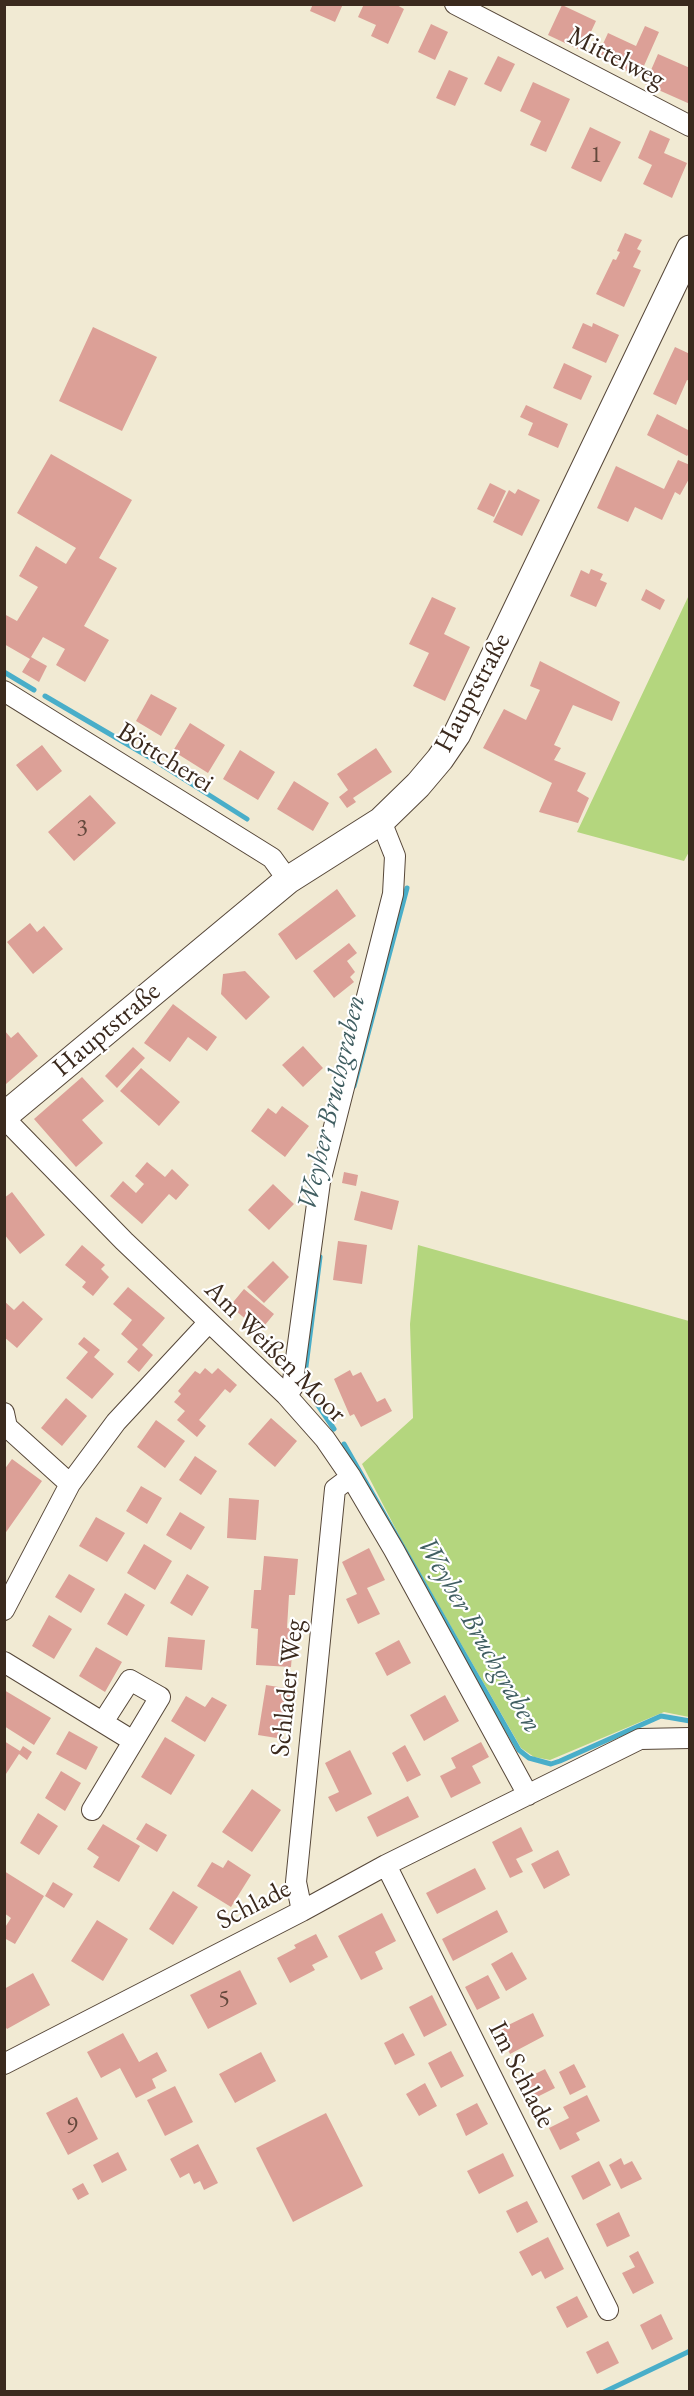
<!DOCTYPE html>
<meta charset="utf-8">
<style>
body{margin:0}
#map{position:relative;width:694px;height:2396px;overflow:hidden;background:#f1ead3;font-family:"EB Garamond",serif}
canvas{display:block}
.frame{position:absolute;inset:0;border:6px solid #3b2a1e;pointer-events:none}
</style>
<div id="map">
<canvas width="694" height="2396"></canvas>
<div class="frame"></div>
</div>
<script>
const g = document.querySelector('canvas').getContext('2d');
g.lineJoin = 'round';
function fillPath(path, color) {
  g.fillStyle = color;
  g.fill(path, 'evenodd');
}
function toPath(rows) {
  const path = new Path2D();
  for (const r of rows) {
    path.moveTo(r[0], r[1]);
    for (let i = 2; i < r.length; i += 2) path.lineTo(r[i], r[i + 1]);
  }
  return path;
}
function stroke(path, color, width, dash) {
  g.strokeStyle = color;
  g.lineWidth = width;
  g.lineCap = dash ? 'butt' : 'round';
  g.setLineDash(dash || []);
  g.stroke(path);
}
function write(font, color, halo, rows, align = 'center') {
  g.font = font + ' "EB Garamond",serif';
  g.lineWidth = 4.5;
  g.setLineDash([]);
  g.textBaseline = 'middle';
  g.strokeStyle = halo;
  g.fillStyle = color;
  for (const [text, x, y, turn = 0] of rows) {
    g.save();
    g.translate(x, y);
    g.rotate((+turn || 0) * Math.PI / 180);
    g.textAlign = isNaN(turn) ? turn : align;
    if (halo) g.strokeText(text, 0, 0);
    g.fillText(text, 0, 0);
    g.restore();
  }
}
const green = toPath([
 [689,595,690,850,684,861,577,832],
 [418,1245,689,1321,689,1717,664,1712,550,1760,534,1757,521,1748,403,1543,362,1464,413,1418,410,1324]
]);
const stream = toPath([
 [4,672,34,690],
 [45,696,149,757,247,819],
 [354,1086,407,888],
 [320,1257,305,1374,309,1392,334,1429],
 [344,1444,519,1750,529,1758,551,1764,560,1761,661,1716,690,1721],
 [604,2392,690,2351]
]);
const building = toPath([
 [313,4,343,4,335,22,310,11],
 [364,4,395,4,404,9,388,44,371,36,376,25,358,17],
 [562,5,596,21,582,51,548,35],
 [431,24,448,32,435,60,418,52],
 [645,26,659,32,639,77,597,57,608,33,636,46],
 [658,54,690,68,690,104,645,84],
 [498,56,515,64,501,92,484,84],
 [449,70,468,78,455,106,436,98],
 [533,82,570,99,546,152,530,145,541,121,520,111],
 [590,127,621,142,601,182,571,168],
 [650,130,670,139,664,153,687,163,672,198,643,184,652,165,638,158],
 [625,233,642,240,637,249,641,251,633,267,641,270,624,307,596,294,613,259,616,260,620,252,617,251],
 [583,323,592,327,593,323,619,335,606,363,572,348],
 [93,327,157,357,122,431,59,401],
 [675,347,690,354,690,381,687,380,676,405,653,394],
 [564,363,592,376,581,400,553,388],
 [526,405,568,424,558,448,528,435,533,423,520,417],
 [657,414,690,431,690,452,687,456,647,435],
 [51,454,132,500,99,558,117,568,84,626,109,640,85,682,56,665,65,649,43,637,31,657,47,666,39,682,22,672,30,659,4,644,4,614,17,621,38,587,19,576,36,546,66,564,76,548,17,513],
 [678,460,690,465,690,477,680,495,675,492,662,520,635,507,628,522,597,508,616,466,664,489],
 [490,483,506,491,494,517,477,509],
 [518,489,540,500,522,536,493,522,509,490,515,494],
 [591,569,603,574,600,580,607,583,596,607,570,596,581,570,589,574],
 [646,589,665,600,660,610,641,600],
 [432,597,456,608,444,634,470,647,445,701,413,686,429,653,409,644],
 [540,661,620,702,612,721,573,705,554,745,561,748,554,760,586,773,577,791,589,798,578,823,539,812,552,783,483,748,504,709,526,720,540,690,530,686],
 [151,694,177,708,161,736,136,721],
 [190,723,225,745,208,773,173,751],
 [42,745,62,771,37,791,16,765],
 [376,748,392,772,353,798,356,802,347,808,339,797,348,790,337,774],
 [240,750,275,772,258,800,223,779],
 [294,781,329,803,313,831,277,809],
 [90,795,116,823,74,861,48,832],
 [337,889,356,916,296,960,278,934],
 [30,923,37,932,44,926,63,949,33,974,7,942],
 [349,943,357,953,347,961,355,972,350,977,354,982,334,998,313,971],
 [245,971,270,997,246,1020,221,994,223,974],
 [173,1004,217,1037,207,1051,188,1037,170,1062,144,1043],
 [4,1030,11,1038,18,1032,38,1056,6,1084],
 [303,1046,323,1068,303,1087,282,1065],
 [133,1047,145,1058,117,1088,105,1076],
 [141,1068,180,1102,159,1126,120,1091],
 [82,1077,104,1101,82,1120,103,1143,76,1167,34,1119],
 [282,1106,309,1126,285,1157,251,1131,268,1108,276,1114],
 [147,1162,165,1177,172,1169,189,1185,176,1200,169,1194,142,1224,110,1196,123,1181,136,1193,144,1184,135,1176],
 [344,1172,358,1175,356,1186,342,1183],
 [273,1184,294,1204,269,1230,248,1210],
 [361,1191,399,1201,392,1230,354,1220],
 [12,1192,45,1235,20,1254,4,1234,4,1198],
 [338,1241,367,1245,362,1284,333,1280],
 [82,1245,105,1265,101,1269,109,1277,93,1296,82,1287,86,1282,65,1265],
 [273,1261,289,1277,264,1303,247,1287],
 [128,1287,165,1318,142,1345,153,1355,139,1372,127,1362,138,1349,121,1334,132,1320,113,1304],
 [244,1289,274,1314,260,1331,230,1306],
 [4,1301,14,1310,23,1301,43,1319,17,1348,4,1337],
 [84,1337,100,1350,94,1357,114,1374,92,1399,66,1378,88,1352,78,1344],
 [205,1368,212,1374,218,1368,237,1385,230,1393,225,1389,199,1420,206,1426,197,1437,177,1420,185,1411,174,1402,181,1394,178,1391,195,1371,200,1374],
 [350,1370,353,1376,361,1372,377,1402,385,1398,392,1411,361,1427,354,1414,350,1416,334,1379],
 [66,1398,87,1416,62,1446,41,1428],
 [271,1418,297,1441,275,1467,248,1444],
 [156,1420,185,1441,165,1468,137,1447],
 [195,1456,217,1471,201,1495,179,1480],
 [12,1459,42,1481,4,1535,4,1470],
 [141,1486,162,1498,147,1524,126,1511],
 [229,1498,259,1500,256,1540,227,1538],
 [180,1512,205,1527,191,1550,166,1535],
 [96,1517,125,1533,107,1562,79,1546],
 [144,1544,172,1561,155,1590,127,1573],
 [369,1548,385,1580,367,1588,380,1614,358,1624,346,1599,357,1594,342,1562],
 [264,1556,298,1559,295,1595,289,1595,287,1628,294,1629,291,1667,256,1665,258,1629,251,1628,254,1590,261,1590],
 [69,1574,95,1589,81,1613,55,1597],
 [187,1574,209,1587,192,1616,170,1603],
 [125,1593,145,1605,127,1636,107,1624],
 [49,1615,72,1629,54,1659,32,1646],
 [168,1637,205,1640,202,1670,165,1667],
 [399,1640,411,1663,387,1676,375,1653],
 [96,1647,122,1662,105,1692,79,1676],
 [266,1685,291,1689,283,1739,258,1735],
 [4,1690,51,1718,34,1745,4,1726],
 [445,1695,459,1721,424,1741,410,1715],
 [186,1696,205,1707,212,1697,227,1705,205,1742,171,1721],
 [69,1731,98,1747,86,1770,56,1754],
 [165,1737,195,1755,171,1795,141,1777],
 [4,1741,20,1751,23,1746,32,1752,27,1760,19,1754,4,1777],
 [481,1742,489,1757,472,1766,481,1783,451,1798,440,1776,456,1768,451,1758],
 [405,1745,421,1775,407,1782,392,1753],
 [350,1750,372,1794,336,1812,328,1797,339,1792,325,1763],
 [61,1771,81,1783,65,1811,45,1798],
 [252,1789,281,1810,252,1852,222,1832],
 [408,1796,419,1817,377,1837,367,1817],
 [38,1813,58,1826,39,1855,20,1843],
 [146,1823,167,1835,157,1852,136,1839],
 [103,1824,140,1846,119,1882,93,1867,99,1857,87,1849],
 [521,1827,533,1851,516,1859,523,1872,510,1878,492,1842],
 [558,1850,570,1875,544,1889,531,1864],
 [228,1860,251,1875,231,1907,197,1886,212,1862,223,1868],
 [475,1868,486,1889,437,1914,426,1893],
 [4,1871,44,1896,15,1944,4,1938,4,1929,11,1918,4,1913],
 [53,1882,73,1894,64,1908,45,1896],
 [173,1891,198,1907,173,1945,149,1929],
 [497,1910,508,1932,453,1961,442,1939],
 [382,1913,396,1941,375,1952,383,1969,361,1980,338,1936],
 [97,1920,128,1939,103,1981,71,1961],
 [316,1934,328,1957,312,1965,315,1970,290,1983,277,1958,296,1948,294,1945],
 [512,1952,527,1979,506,1991,491,1964],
 [240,1970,257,2004,208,2029,190,1995],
 [33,1973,50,2005,7,2029,4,2025,4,1989],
 [488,1975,500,1998,477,2010,465,1987],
 [432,1995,447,2025,424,2037,409,2007],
 [533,2013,544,2036,510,2054,498,2030],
 [123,2033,139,2062,157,2052,167,2071,152,2079,156,2088,136,2098,120,2068,101,2078,87,2052],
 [403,2033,415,2055,395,2065,384,2043],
 [451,2051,464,2076,441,2088,428,2063],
 [261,2052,276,2081,235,2103,219,2074],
 [574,2064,586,2087,570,2095,559,2072],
 [545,2069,555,2088,533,2099,523,2080],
 [425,2083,437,2106,419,2116,406,2094],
 [175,2086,193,2122,165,2136,147,2100],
 [587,2095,600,2121,576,2133,580,2140,560,2150,549,2128,569,2118,563,2107],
 [77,2097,98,2139,68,2155,46,2113],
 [477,2103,488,2124,466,2136,456,2114],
 [326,2113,363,2186,293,2222,256,2148],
 [198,2144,218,2183,204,2190,200,2181,194,2184,189,2173,180,2178,170,2159],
 [118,2152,127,2170,102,2183,93,2165],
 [503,2153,514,2176,479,2194,467,2171],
 [621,2158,624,2165,632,2161,642,2179,621,2189,609,2165],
 [599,2161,611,2185,583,2200,571,2176],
 [83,2183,89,2194,78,2200,72,2189],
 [527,2201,538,2222,517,2233,506,2211],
 [619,2212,630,2236,607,2247,596,2224],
 [548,2237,564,2269,545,2279,541,2271,532,2276,519,2252],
 [638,2251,654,2283,633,2294,622,2273,635,2267,629,2256],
 [577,2296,588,2317,567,2328,556,2307],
 [661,2314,673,2339,652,2350,640,2325],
 [608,2341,619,2363,597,2374,586,2352]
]);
const minor = toPath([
 [455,4,690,126],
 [4,691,272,858,288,880],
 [4,1118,124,1241,286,1395,325,1439,351,1477,394,1550,528,1795],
 [286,1395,292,1388,320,1182,393,894,395,856,381,821],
 [4,1413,7,1427,70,1484],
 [4,1610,70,1484,116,1422,209,1322],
 [4,1662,133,1741],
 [92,1810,160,1697,130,1680,103,1722],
 [386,1865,608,2310],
 [302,1911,296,1882,335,1489,351,1477],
 [4,2064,302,1911,386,1865,640,1739,690,1738]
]);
const secondary = toPath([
 [4,1116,288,880,381,821,418,785,440,759,457,734,690,249]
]);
const numberNames = [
 ["1",596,155],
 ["3",82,828],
 ["5",224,1999],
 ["9",72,2126]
];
const streetNames = [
 ["Mittelweg",616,58,27],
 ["Hauptstraße",473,693,-62],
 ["Böttcherei",165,758,32],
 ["Hauptstraße",107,1030,-40],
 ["Am Weißen Moor",275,1352,45],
 ["Schlader Weg",288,1688,-84],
 ["Schlade",254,1905,-27],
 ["Im Schlade",521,2075,63]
];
const waterNames = [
 ["Weyher Bruchgraben",332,1103,-77],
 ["Weyher Bruchgraben",479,1635,60]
];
fillPath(green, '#b4d67e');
stroke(stream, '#49aec9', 5);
fillPath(building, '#dca097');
stroke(minor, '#564739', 22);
stroke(secondary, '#564739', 29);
stroke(minor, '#fff', 20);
stroke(secondary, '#fff', 27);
write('24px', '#63483c', null, numberNames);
write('27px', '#3b2a1e', '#fff', streetNames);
write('italic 28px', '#415f62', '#fff', waterNames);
</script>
